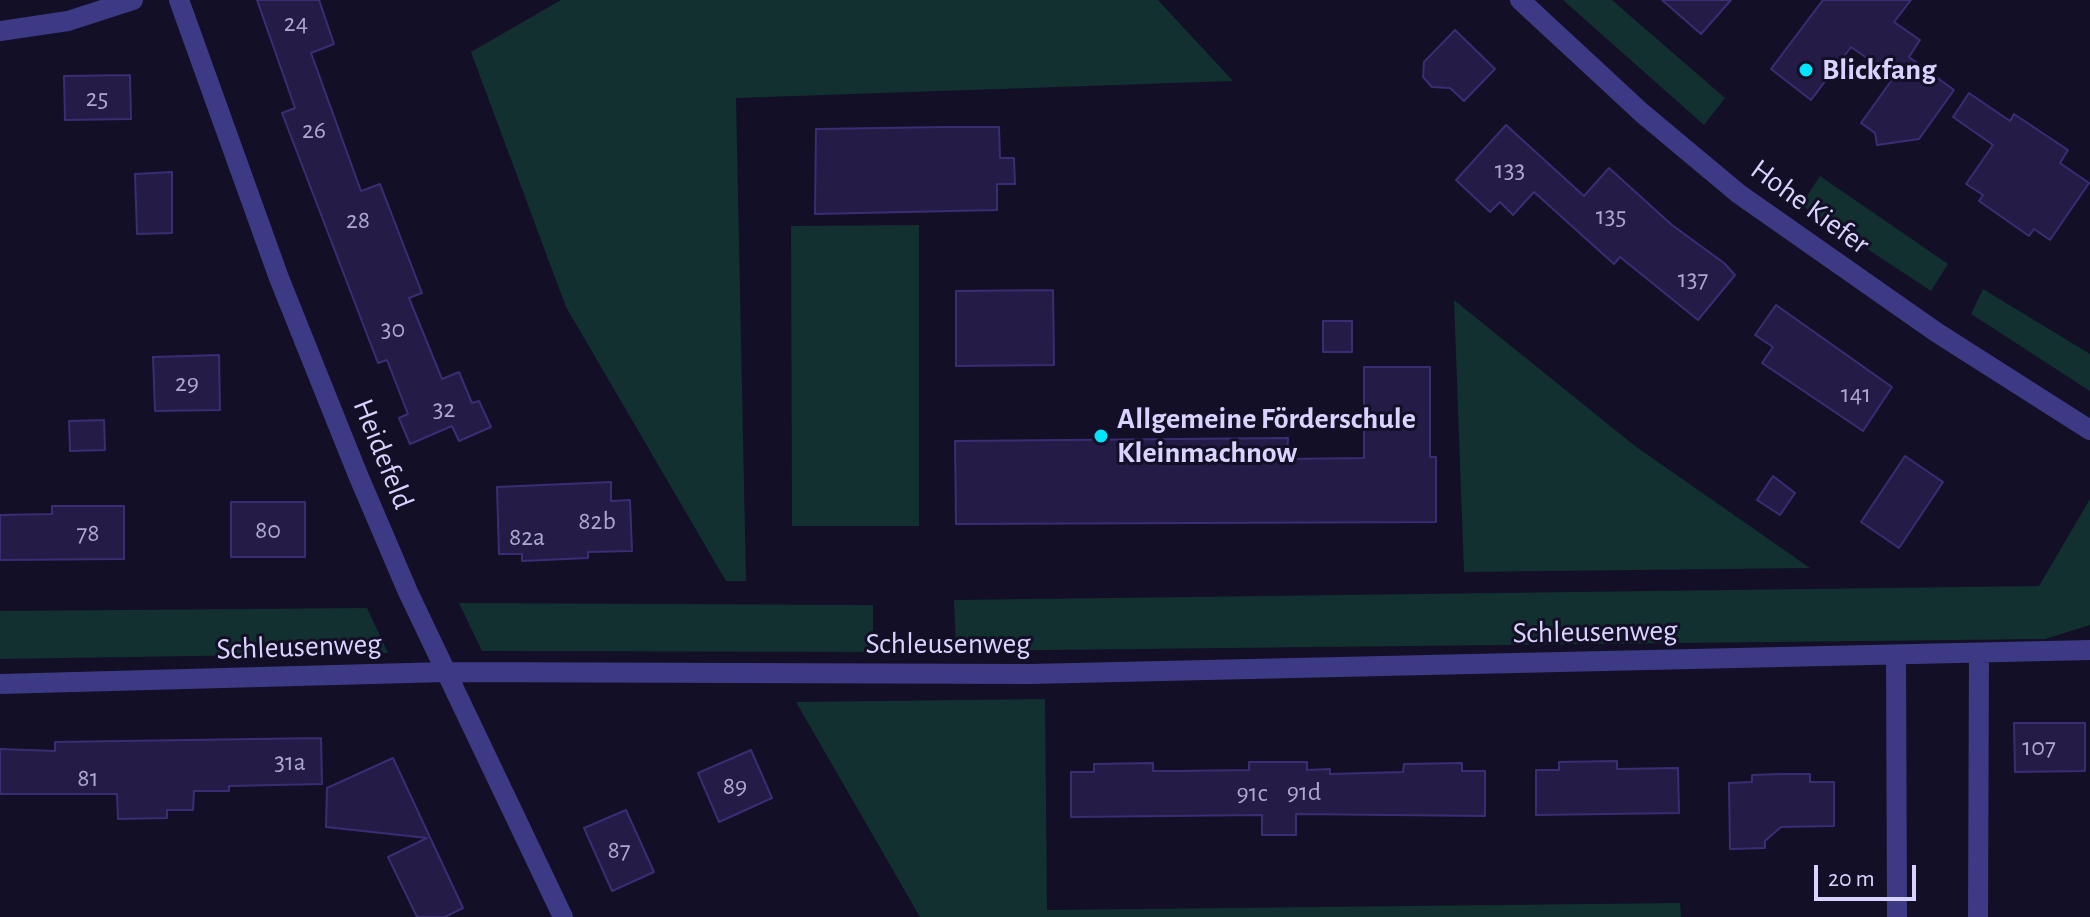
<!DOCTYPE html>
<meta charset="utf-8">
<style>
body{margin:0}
#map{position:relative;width:2090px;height:917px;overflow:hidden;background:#130f26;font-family:"Alegreya Sans",sans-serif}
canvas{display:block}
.scale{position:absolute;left:1814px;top:865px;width:102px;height:36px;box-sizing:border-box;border:4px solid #d9d4ff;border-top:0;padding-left:10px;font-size:24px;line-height:28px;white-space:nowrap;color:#d9d4ff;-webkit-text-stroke:6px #130f26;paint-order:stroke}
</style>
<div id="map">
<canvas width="2090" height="917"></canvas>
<div class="scale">20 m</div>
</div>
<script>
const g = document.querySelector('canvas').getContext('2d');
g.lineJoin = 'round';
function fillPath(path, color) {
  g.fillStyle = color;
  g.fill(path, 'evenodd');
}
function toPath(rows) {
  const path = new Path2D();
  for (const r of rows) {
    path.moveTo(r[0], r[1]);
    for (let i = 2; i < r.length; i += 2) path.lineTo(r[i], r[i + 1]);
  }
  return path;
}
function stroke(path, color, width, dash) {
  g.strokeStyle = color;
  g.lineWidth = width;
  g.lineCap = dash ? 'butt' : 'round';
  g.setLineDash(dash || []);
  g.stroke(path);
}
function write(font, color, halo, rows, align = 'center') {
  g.font = font + ' "Alegreya Sans",sans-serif';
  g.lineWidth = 6;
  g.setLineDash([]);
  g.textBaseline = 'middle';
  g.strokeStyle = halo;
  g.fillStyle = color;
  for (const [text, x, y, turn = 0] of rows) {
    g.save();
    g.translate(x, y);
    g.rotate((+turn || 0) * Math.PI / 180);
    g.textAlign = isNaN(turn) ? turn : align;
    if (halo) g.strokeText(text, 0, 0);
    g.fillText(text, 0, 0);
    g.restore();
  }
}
const green = toPath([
 [561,0,1158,0,1233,81,736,98,746,581,726,581,566,307,471,52],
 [1563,0,1612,0,1725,98,1704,125],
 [1820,176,1948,264,1931,291,1801,205],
 [919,225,919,526,792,526,791,226],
 [1983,289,2090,354,2090,391,1971,314],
 [1454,300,1635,446,1810,568,1464,572],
 [2090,499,2090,625,2045,639,956,651,954,600,2039,586],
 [459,603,873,605,873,652,482,651],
 [367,608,388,653,0,659,0,611],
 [1045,699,1047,910,1680,903,1681,917,920,917,796,702]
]);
const building = toPath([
 [257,0,319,0,334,44,311,53,361,191,380,184,422,293,409,298,442,379,459,372,472,403,479,401,491,427,459,441,452,426,410,444,399,418,408,414,387,360,378,363,282,113,295,108,257,0],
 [1662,0,1731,0,1701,34,1662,0],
 [1823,0,1911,0,1894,22,1920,40,1909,57,1954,90,1919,139,1877,145,1875,133,1861,123,1894,77,1851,47,1811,100,1771,69,1823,0],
 [1455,30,1495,69,1464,101,1450,88,1432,87,1423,77,1424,62,1455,30],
 [130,75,131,119,65,120,64,76,130,75],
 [1969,93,2010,121,2014,114,2068,150,2060,163,2089,183,2050,240,2034,229,2029,236,1979,201,1983,195,1966,184,1993,145,1953,117,1969,93],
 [1506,125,1584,196,1609,168,1672,225,1724,263,1735,275,1698,320,1620,257,1614,264,1534,192,1513,215,1500,202,1490,212,1456,180,1506,125],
 [946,127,999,127,1000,158,1014,158,1015,184,997,184,997,210,815,214,816,129,946,127],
 [172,172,172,233,137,234,135,174,172,172],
 [1053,290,1054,365,956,366,956,291,1053,290],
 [1776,305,1892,387,1863,431,1762,363,1773,347,1755,335,1776,305],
 [1323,321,1352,321,1352,352,1323,352,1323,321],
 [219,355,220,410,155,411,153,357,219,355],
 [1364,367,1430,367,1430,457,1436,457,1436,522,956,524,955,441,1288,438,1287,459,1364,458,1364,367],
 [104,420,105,450,70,451,69,421,104,420],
 [1905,456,1943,482,1899,548,1861,522,1905,456],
 [1773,476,1795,493,1780,515,1757,500,1773,476],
 [611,482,611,501,630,500,632,551,588,552,588,558,522,561,522,554,499,554,497,487,611,482],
 [231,502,305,502,305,557,231,557,231,502],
 [52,506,124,506,124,559,0,560,0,515,52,514,52,506],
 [2014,723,2085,723,2085,771,2015,772,2014,723],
 [321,738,322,784,229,786,229,791,194,791,193,810,167,810,167,818,118,819,117,794,0,794,0,749,55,751,55,742,321,738],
 [751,750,772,798,719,822,698,773,751,750],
 [393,758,463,908,445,917,417,917,388,857,427,838,326,827,327,788,393,758],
 [1617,761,1617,769,1678,768,1679,813,1536,815,1536,770,1559,770,1559,762,1617,761],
 [1249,762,1307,762,1307,770,1330,769,1330,774,1403,772,1404,764,1462,763,1462,771,1485,771,1485,816,1296,814,1296,835,1262,835,1262,815,1071,817,1071,772,1094,772,1094,764,1153,763,1153,771,1176,771,1249,770,1249,762],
 [1781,774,1810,774,1810,782,1834,782,1834,826,1781,827,1765,841,1765,848,1730,849,1729,783,1752,782,1752,775,1781,774],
 [626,810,654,872,612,891,584,828,626,810]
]);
const minor = toPath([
 [179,0,279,278,358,475,408,592,563,917],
 [1520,0,1642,113,1739,194,1936,332,2090,430],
 [0,31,68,21,133,0],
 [1896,656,1897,917],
 [0,684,446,672,1030,674,2090,650],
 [1978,917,1979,653]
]);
const markers = [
 [1806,70,8,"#00e5ff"],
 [1101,436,8,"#00e5ff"]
];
const numberNames = [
 ["24",296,23],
 ["25",97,98],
 ["26",314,130],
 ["133",1510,170],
 ["135",1611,216],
 ["28",358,220],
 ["137",1693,279],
 ["30",393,329],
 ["29",187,383],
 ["141",1856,394],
 ["32",444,409],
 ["82b",597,521],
 ["80",268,530],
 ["78",88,533],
 ["82a",527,537],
 ["107",2039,747],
 ["31a",290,762],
 ["81",88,778],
 ["89",735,786],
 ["91d",1304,792],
 ["91c",1252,793],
 ["87",619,850]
];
const poiNames = [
 ["Blickfang",1822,70],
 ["Allgemeine Förderschule",1117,419],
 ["Kleinmachnow",1117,453]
];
const streetNames = [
 ["Hohe Kiefer",1810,207,36],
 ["Heidefeld",383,454,68],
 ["Schleusenweg",1595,632,-1],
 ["Schleusenweg",948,644],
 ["Schleusenweg",299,647,-2]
];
fillPath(green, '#12302f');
fillPath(building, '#241b47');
stroke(building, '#3b2d73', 2);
stroke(minor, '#3d3a85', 20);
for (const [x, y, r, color] of markers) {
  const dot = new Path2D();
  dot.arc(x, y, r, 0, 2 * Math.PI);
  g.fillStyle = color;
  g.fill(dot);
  stroke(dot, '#130f26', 3);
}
write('26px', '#aca6d1', null, numberNames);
write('bold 30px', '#d9d4ff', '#130f26', poiNames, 'left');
write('30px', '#d9d4ff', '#130f26', streetNames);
</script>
